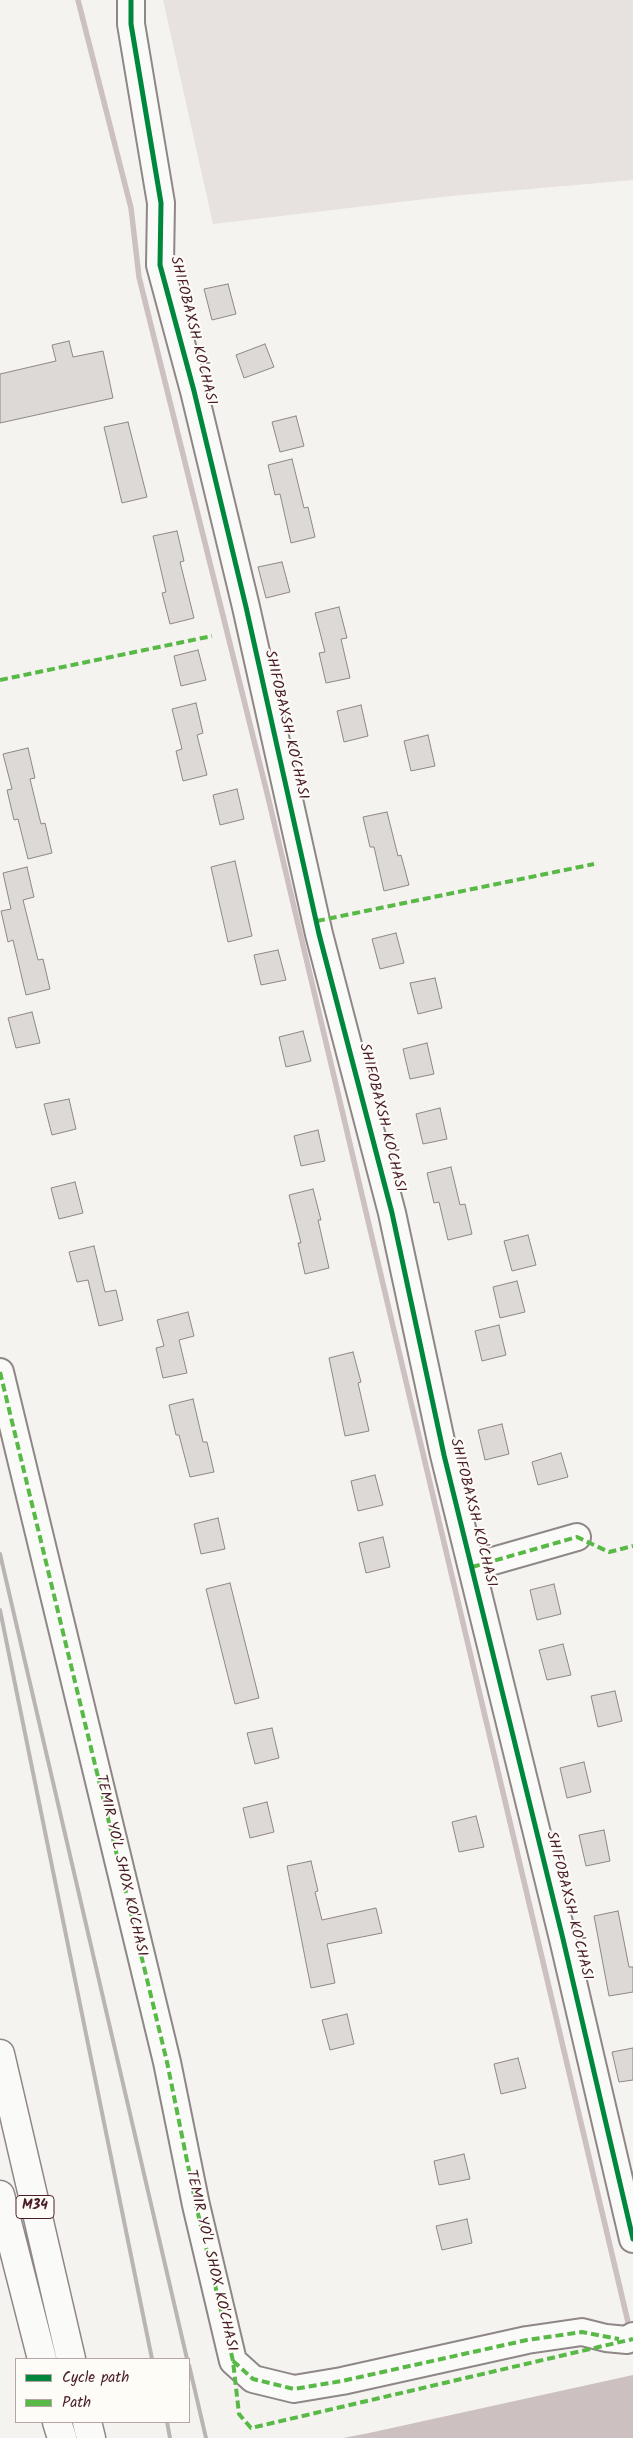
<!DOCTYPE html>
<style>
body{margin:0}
#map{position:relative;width:633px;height:2438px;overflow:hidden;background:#f5f3f0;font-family:Kalam,sans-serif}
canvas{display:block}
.legend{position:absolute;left:15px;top:2358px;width:175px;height:65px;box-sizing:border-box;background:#fdfcf7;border:1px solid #b5a4a5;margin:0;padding:6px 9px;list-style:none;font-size:15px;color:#4a1f2b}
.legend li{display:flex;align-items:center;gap:10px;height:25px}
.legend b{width:25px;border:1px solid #b5a4a5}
</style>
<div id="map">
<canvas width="633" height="2438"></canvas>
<ul class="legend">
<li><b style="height:6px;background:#00873e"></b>Cycle path</li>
<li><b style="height:6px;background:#58b947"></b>Path</li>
</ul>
</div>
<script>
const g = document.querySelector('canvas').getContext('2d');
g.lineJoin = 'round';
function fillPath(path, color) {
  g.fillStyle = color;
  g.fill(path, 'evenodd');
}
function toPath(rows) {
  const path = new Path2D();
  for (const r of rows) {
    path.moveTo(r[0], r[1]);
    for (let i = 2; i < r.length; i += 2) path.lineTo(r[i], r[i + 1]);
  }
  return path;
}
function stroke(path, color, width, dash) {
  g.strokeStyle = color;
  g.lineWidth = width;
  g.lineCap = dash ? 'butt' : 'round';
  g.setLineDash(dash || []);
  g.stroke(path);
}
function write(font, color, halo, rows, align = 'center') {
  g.font = font + ' Kalam,sans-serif';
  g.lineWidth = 4;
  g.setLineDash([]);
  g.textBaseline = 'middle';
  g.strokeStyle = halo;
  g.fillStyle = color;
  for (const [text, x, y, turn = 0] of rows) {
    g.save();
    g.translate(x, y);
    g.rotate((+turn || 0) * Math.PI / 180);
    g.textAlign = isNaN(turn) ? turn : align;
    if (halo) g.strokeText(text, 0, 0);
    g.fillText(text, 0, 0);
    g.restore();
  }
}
const green = toPath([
 [163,0,633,0,633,180,451,196,213,224]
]);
const water = toPath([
 [633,2375,633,2438,343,2438,369,2433]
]);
const stream = toPath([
 [78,0,131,208,139,277,269,801,628,2322]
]);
const building = toPath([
 [228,284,236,314,212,320,204,289,228,284],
 [69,341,73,357,103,351,113,398,0,423,0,374,56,361,52,345,69,341],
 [265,344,274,367,244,378,236,355,265,344],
 [296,416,304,446,280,452,272,422,296,416],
 [128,422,147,497,122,503,104,427,128,422],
 [292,459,304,508,308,507,315,537,291,543,280,494,275,495,268,465,292,459],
 [177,531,184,561,180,562,194,618,170,624,162,593,166,592,153,536,177,531],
 [282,562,290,592,266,598,258,567,282,562],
 [339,607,347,638,341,639,350,678,326,683,319,653,325,652,315,613,339,607],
 [198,650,206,680,181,686,174,656,198,650],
 [196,703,203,733,197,735,207,775,183,781,176,751,182,749,172,709,196,703],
 [361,705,368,736,344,742,337,711,361,705],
 [428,735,435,766,411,771,404,741,428,735],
 [28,748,35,778,30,779,41,824,45,823,52,853,28,859,18,819,14,820,7,790,12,789,3,754,28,748],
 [237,789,244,819,220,825,213,795,237,789],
 [387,812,398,856,401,855,409,885,384,891,374,847,370,847,363,817,387,812],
 [235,861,252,936,228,942,211,867,235,861],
 [27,867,34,897,23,900,38,960,43,959,50,989,26,995,13,940,8,942,1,911,11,909,3,873,27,867],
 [396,933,404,963,380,969,372,939,396,933],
 [278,950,286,980,261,985,254,955,278,950],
 [435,978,442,1008,418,1014,410,983,435,978],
 [32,1012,40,1043,16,1048,8,1018,32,1012],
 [303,1031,311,1061,286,1067,279,1037,303,1031],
 [427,1043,434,1074,410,1079,403,1049,427,1043],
 [69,1099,76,1129,52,1135,44,1104,69,1099],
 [440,1108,447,1139,423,1144,416,1114,440,1108],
 [318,1130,325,1161,301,1166,294,1136,318,1130],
 [451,1167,460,1205,465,1204,472,1234,448,1240,439,1202,434,1203,427,1173,451,1167],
 [75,1182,83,1213,59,1219,51,1188,75,1182],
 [313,1189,321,1220,318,1220,329,1268,305,1274,298,1243,301,1243,289,1195,313,1189],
 [528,1235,536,1265,512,1271,504,1241,528,1235],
 [94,1246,105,1292,116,1290,123,1320,99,1326,88,1280,77,1282,69,1252,94,1246],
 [517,1281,525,1312,500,1318,493,1287,517,1281],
 [188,1312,194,1336,179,1340,187,1373,163,1378,156,1348,164,1346,157,1320,188,1312],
 [499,1325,506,1355,482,1361,475,1331,499,1325],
 [353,1352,361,1382,358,1383,369,1431,345,1436,329,1358,353,1352],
 [193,1399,203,1442,207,1442,214,1472,190,1477,179,1435,176,1435,169,1405,193,1399],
 [502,1424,509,1454,485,1460,478,1430,502,1424],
 [561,1453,568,1477,538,1485,532,1462,561,1453],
 [375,1475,383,1505,358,1511,351,1481,375,1475],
 [218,1518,225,1549,201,1554,194,1524,218,1518],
 [383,1537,390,1567,366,1573,359,1543,383,1537],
 [230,1583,259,1698,235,1704,206,1589,230,1583],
 [554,1584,561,1614,537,1620,530,1590,554,1584],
 [563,1644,571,1675,547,1680,539,1650,563,1644],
 [615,1691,622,1721,598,1727,591,1696,615,1691],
 [272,1728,279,1758,255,1764,247,1733,272,1728],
 [584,1762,591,1792,567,1798,560,1768,584,1762],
 [267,1802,274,1832,250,1838,243,1808,267,1802],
 [476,1816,484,1847,459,1852,452,1822,476,1816],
 [604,1830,610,1861,586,1866,579,1835,604,1830],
 [311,1861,318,1891,315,1892,322,1920,376,1908,382,1933,327,1944,335,1983,311,1988,287,1866,311,1861],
 [618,1911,629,1967,633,1967,633,1992,609,1996,594,1916,618,1911],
 [347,2014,354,2044,330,2050,322,2020,347,2014],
 [633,2048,633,2080,619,2082,612,2052,633,2048],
 [518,2058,526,2088,501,2094,494,2064,518,2058],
 [464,2154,470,2179,439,2185,434,2161,464,2154],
 [467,2219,472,2243,442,2250,436,2226,467,2219]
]);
const minor = toPath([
 [131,0,131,24,161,203,160,265,194,391,246,607,319,934,392,1213,444,1455,563,1939,633,2239],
 [0,1372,167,2062,196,2205,233,2361,253,2379,294,2389,342,2381,527,2340,582,2332,606,2338,627,2340,633,2336],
 [472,1567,577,1537]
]);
const highway = toPath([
 [0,2054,71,2359],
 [0,2195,42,2359],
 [57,2422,62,2438],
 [87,2422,91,2438]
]);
const rail = toPath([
 [0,1554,187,2359],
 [0,1610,152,2359],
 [189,2365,206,2438],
 [167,2422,170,2438]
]);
const quiet = toPath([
 [0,680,212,636],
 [317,921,594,864],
 [0,1372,167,2062,196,2205,233,2361,239,2414,251,2428,633,2339],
 [472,1567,577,1537,609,1552,633,1546],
 [233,2361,253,2379,294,2389,342,2381,527,2340,582,2332,619,2339]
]);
const cycleway = toPath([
 [131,0,131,24,161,203,160,265,194,391,246,607,319,934,392,1213,444,1455,563,1939,633,2239]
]);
const shields = [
 [35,2207,38]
];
const shieldNames = [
 ["M34",35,2207]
];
const streetNames = [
 ["SHIFOBAXSH KO'CHASI",192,331,76],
 ["SHIFOBAXSH KO'CHASI",285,725,77],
 ["SHIFOBAXSH KO'CHASI",381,1118,76],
 ["SHIFOBAXSH KO'CHASI",472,1513,76],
 ["TEMIR YO'L SHOX KO'CHASI",120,1866,77],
 ["SHIFOBAXSH KO'CHASI",568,1906,76],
 ["TEMIR YO'L SHOX KO'CHASI",210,2261,77]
];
fillPath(green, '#e7e2e0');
fillPath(water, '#ccc1c0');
stroke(stream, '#ccc1c0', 5.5);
fillPath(building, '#dcd9d7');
stroke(building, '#8f8687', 1);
stroke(minor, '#8f8687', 30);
stroke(highway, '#8f8687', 31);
stroke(minor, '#fafaf8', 26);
stroke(highway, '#fafaf8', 28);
stroke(rail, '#bab5b4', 4);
stroke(quiet, '#58b947', 4, [8, 4]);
stroke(cycleway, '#00873e', 5);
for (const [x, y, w] of shields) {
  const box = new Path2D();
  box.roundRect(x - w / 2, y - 11.5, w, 23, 4);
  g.fillStyle = '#fdfcf7';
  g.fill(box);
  stroke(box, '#4a1f2b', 1);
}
write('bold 14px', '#4a1f2b', null, shieldNames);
write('15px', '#4a1f2b', '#fdfcf7', streetNames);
</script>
